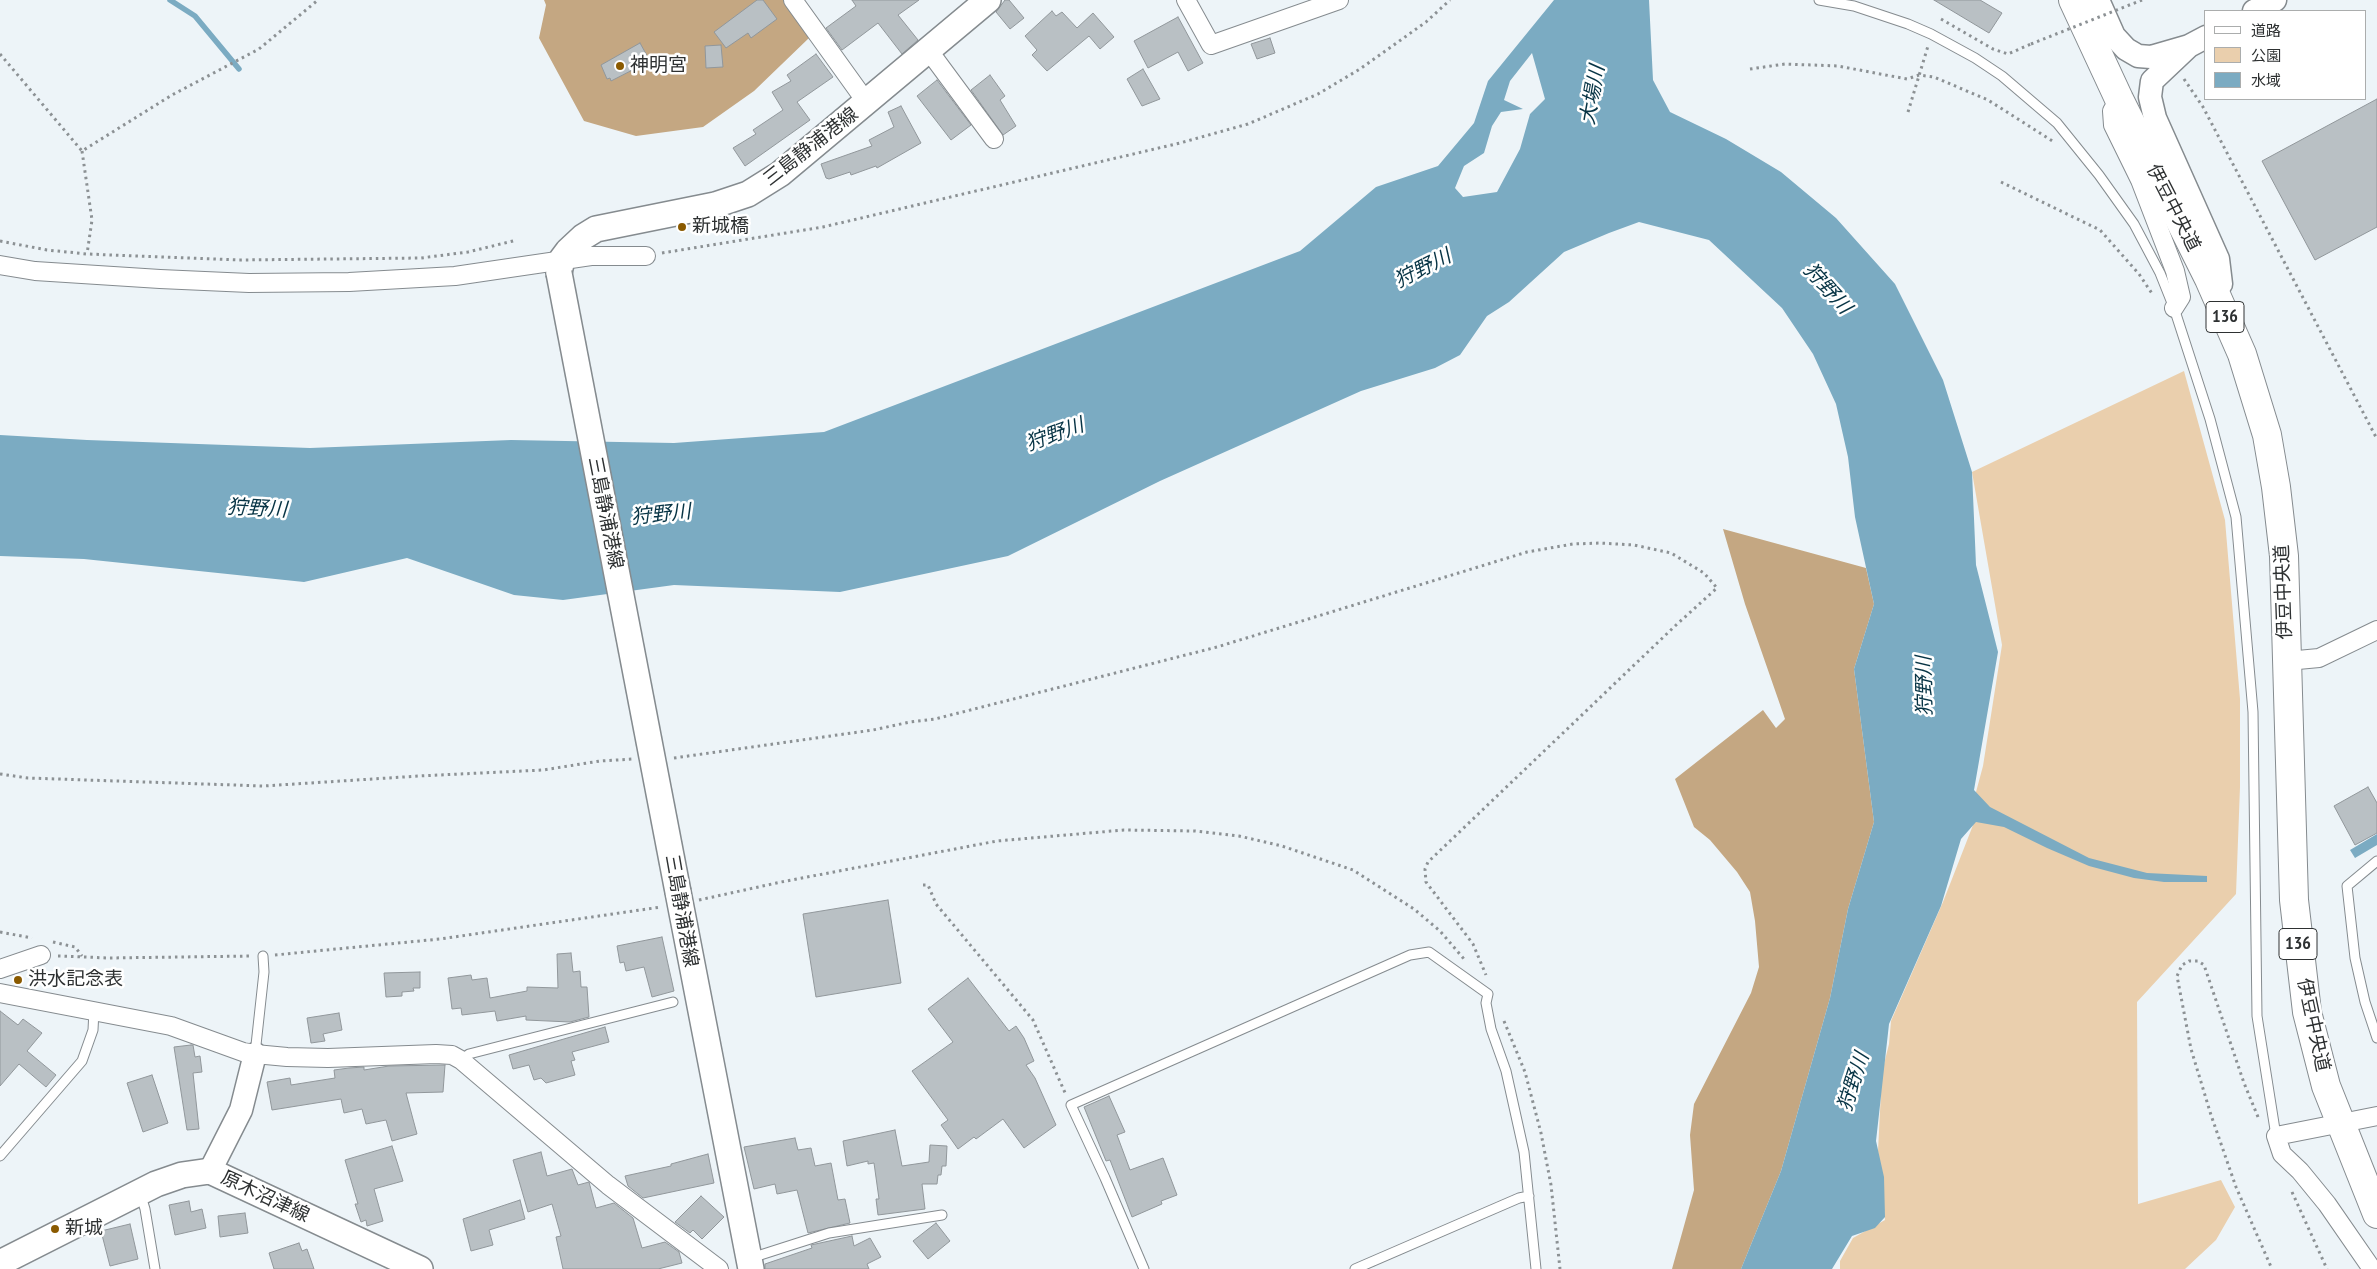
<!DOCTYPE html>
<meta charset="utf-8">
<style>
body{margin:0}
#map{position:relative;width:2377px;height:1269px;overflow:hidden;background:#edf4f8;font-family:"PT Sans Narrow","Noto Sans JP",sans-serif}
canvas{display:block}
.legend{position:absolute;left:2204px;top:10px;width:162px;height:90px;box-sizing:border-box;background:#fff;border:1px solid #abadad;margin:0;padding:6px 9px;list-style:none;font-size:15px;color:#2e3132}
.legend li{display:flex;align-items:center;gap:10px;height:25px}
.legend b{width:25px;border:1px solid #abadad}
</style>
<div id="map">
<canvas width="2377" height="1269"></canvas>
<ul class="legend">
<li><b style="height:6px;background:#fff"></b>道路</li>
<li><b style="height:14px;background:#eacfad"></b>公園</li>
<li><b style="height:14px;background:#7babc2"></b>水域</li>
</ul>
</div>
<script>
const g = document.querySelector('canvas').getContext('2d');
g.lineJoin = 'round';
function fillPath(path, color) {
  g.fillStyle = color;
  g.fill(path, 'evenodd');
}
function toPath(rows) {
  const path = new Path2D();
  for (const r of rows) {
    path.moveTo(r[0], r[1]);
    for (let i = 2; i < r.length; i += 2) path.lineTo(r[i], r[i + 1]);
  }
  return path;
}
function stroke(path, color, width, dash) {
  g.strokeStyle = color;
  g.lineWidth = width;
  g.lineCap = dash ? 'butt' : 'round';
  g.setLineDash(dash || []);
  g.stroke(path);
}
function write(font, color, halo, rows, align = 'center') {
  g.font = font + ' "PT Sans Narrow","Noto Sans JP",sans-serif';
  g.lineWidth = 5;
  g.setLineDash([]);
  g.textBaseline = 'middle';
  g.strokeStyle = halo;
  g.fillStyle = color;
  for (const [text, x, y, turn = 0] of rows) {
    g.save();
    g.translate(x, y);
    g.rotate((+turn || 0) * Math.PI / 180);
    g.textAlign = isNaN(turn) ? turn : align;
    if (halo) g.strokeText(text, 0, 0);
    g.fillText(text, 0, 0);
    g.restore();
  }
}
const green = toPath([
 [2184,371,2225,520,2240,699,2240,787,2236,894,2137,1002,2138,1204,2221,1180,2235,1207,2216,1240,2185,1269,1840,1269,1840,1261,1853,1238,1885,1220,1878,1151,1882,1072,1889,1044,1891,1021,1943,902,1975,820,1976,792,1983,766,2002,645,1972,472]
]);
const forest = toPath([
 [544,0,784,0,809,38,754,91,703,127,636,136,584,121,539,38,546,5],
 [1723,529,1866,568,1874,604,1854,669,1874,822,1848,909,1830,998,1781,1171,1741,1269,1672,1269,1694,1190,1690,1135,1694,1104,1751,993,1759,967,1755,921,1750,892,1737,872,1710,840,1694,827,1675,779,1763,710,1776,728,1785,719,1745,604]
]);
const water = toPath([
 [1554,0,1649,0,1653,80,1670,112,1726,139,1781,172,1836,218,1895,284,1943,380,1972,472,1976,565,1998,652,1974,790,1990,807,2089,858,2147,873,2207,876,2207,882,2164,882,2134,878,2089,866,2047,848,2004,827,1976,822,1961,839,1941,906,1889,1024,1876,1141,1884,1177,1885,1217,1875,1228,1852,1236,1832,1269,1741,1269,1781,1171,1830,998,1848,909,1874,822,1854,669,1874,604,1855,517,1848,457,1836,404,1813,354,1782,308,1709,240,1639,222,1609,233,1564,252,1509,302,1487,316,1460,355,1435,368,1361,391,1160,481,1008,556,840,592,674,585,563,600,514,595,407,558,304,582,84,559,0,556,0,435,87,440,310,448,511,440,674,443,824,432,1300,251,1376,187,1438,166,1474,123,1488,81],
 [1532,53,1545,99,1530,114,1520,149,1497,192,1463,197,1455,188,1464,166,1484,153,1492,126,1501,112,1523,109,1504,100,1510,81],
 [2377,834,2377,845,2355,858,2350,850]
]);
const stream = toPath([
 [170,0,195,16,239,69]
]);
const building = toPath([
 [757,0,763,0,777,19,751,38,748,33,726,48,714,32,757,0],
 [852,0,919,0,898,15,918,40,902,54,878,23,842,50,826,28,856,6,852,0],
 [1005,0,1009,0,1024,18,1010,29,996,12,1005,0],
 [1934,0,1980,0,2002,13,1989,33,1934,0],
 [1052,11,1056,16,1062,12,1077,28,1093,13,1114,37,1100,49,1089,36,1047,71,1032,55,1037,50,1025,36,1052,11],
 [1178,17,1203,63,1188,71,1178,52,1148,68,1134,41,1178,17],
 [1270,38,1275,53,1257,59,1251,44,1270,38],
 [640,43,650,61,611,81,610,78,607,79,601,65,640,43],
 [721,45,723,67,706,68,705,46,721,45],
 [816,54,833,77,797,102,810,120,745,166,733,148,756,134,753,130,783,110,772,92,791,81,787,75,816,54],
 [1143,69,1160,99,1142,106,1127,79,1143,69],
 [990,75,1005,96,1000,100,1016,126,1003,135,971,90,990,75],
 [937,80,971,125,951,140,917,96,937,80],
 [2377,99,2377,227,2315,260,2262,161,2377,99],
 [901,106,921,143,877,168,876,166,851,175,850,172,829,179,826,178,821,164,872,146,869,140,894,127,888,112,901,106],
 [2368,787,2377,803,2377,833,2355,845,2334,806,2368,787],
 [888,900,901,983,816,997,803,914,888,900],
 [662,937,674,991,652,997,644,967,626,971,624,962,620,963,617,946,662,937],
 [571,953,573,972,580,971,581,987,587,987,589,1017,570,1022,526,1020,526,1016,497,1021,495,1011,462,1015,461,1008,452,1009,448,978,471,975,472,980,487,978,490,998,527,991,527,987,558,988,557,954,571,953],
 [420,972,420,988,413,988,414,991,402,992,402,996,386,997,384,973,420,972],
 [968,978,1009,1031,1016,1026,1024,1038,1034,1061,1026,1065,1035,1078,1056,1125,1024,1148,1003,1119,976,1139,974,1137,958,1149,941,1125,948,1120,912,1071,953,1042,928,1009,968,978],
 [0,1011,18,1025,23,1019,42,1033,27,1051,56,1075,46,1087,19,1064,0,1086,0,1011],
 [339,1013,342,1030,323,1034,325,1041,311,1043,307,1018,339,1013],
 [605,1027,609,1042,572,1052,575,1060,571,1061,575,1075,546,1083,541,1078,534,1080,529,1065,513,1069,509,1055,605,1027],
 [191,1045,193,1045,195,1057,200,1056,202,1072,193,1073,199,1129,187,1130,174,1047,191,1045],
 [445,1065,443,1092,406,1093,417,1134,392,1141,386,1120,366,1124,362,1109,344,1113,341,1099,272,1110,267,1082,290,1078,291,1085,335,1078,334,1070,349,1068,364,1067,364,1070,389,1066,445,1065],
 [152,1075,168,1123,143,1132,127,1083,152,1075],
 [1109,1096,1125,1132,1117,1135,1130,1170,1163,1158,1177,1195,1161,1201,1162,1204,1132,1217,1110,1160,1106,1161,1084,1107,1109,1096],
 [895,1130,902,1166,929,1162,930,1145,947,1146,946,1166,942,1166,941,1175,938,1175,937,1184,922,1184,925,1209,878,1215,876,1199,879,1199,874,1163,868,1164,868,1161,847,1166,843,1141,895,1130],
 [795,1138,798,1150,811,1148,815,1166,831,1163,838,1200,845,1199,850,1223,808,1233,797,1190,777,1194,775,1184,754,1189,744,1147,795,1138],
 [392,1146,403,1181,374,1189,383,1221,367,1226,366,1220,361,1222,355,1204,358,1204,345,1160,392,1146],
 [541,1152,547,1176,572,1169,578,1185,589,1182,596,1208,614,1203,633,1218,642,1248,665,1242,679,1252,682,1263,658,1269,563,1269,556,1237,561,1236,552,1204,528,1212,513,1160,541,1152],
 [708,1154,714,1183,643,1198,628,1186,625,1176,671,1166,671,1164,708,1154],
 [701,1196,724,1217,702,1239,693,1230,690,1233,675,1222,701,1196],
 [520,1200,525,1219,489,1230,493,1245,471,1251,463,1219,520,1200],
 [189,1201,191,1212,202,1209,206,1228,175,1235,169,1205,189,1201],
 [245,1213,248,1233,220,1237,218,1216,245,1213],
 [936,1223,950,1241,928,1259,913,1241,936,1223],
 [130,1224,138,1259,110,1266,101,1231,130,1224],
 [852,1236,854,1246,870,1238,881,1257,867,1264,869,1269,765,1269,765,1264,812,1248,811,1245,852,1236],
 [299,1243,302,1251,307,1249,314,1269,274,1269,269,1253,299,1243]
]);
const path = toPath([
 [1941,19,1993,49,2008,54,2031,44],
 [0,54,82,151,172,95,259,49,318,0],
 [1750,69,1785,64,1838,66,1907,79,1919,75,1934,77,1988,100,2054,142],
 [2184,79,2203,107,2377,439],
 [1908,112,1928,46],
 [82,151,92,220,87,254],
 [2001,182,2100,230,2139,274,2153,295],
 [0,241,47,250,87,254,239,260,421,258,468,252,517,240],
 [662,253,823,227,1180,143,1248,124,1318,94,1360,69,1426,22,1450,0],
 [674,758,873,730,910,722,935,719,1217,647,1527,552,1573,544,1600,543,1634,545,1671,553,1704,573,1717,588,1675,626,1428,862,1425,869,1426,882,1473,944,1486,975],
 [0,774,28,778,263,786,419,776,543,770,600,761,633,759],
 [923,885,928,885,936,904,1033,1020,1066,1095],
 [699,900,781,882,997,841,1124,830,1195,831,1239,836,1282,846,1353,870,1414,909,1440,931,1464,959],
 [0,932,32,938],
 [53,942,75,947,82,956],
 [275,955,440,939,661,907],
 [58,956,109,958,252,956],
 [1504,1021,1525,1072,1541,1133,1551,1185,1560,1269],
 [2258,1117,2244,1083,2204,965,2198,961,2189,961,2182,965,2177,976,2191,1049,2211,1115,2236,1187,2272,1269],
 [2292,1192,2327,1269]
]);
const service = toPath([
 [1819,0,1854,6,1908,24,1931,34,1975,58,2002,76,2057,123,2099,175,2134,224,2160,273,2174,308,2210,419,2236,517,2253,712,2257,1016,2276,1136],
 [2377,861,2347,886,2355,958,2365,1002,2377,1038],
 [255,1054,264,972,263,956],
 [461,1060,469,1054,673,1002],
 [0,1156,82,1061,93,1030,94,1010],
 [140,1193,145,1209,155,1269],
 [751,1258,829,1233,942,1215],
 [1144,1269,1105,1178,1071,1105,1410,955,1429,952,1488,994,1486,1003,1491,1029,1506,1071,1524,1152,1536,1269],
 [1355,1269,1519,1198,1529,1196]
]);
const minor = toPath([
 [793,0,867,103],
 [1186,0,1211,45,1339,0],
 [929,51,994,139],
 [2119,99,2112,111,2113,125,2140,180,2175,271,2181,297,2174,308],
 [0,265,35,271,160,279,249,283,349,282,455,276,591,256,646,256],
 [2287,661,2319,658,2377,630],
 [0,969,41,955],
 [0,993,171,1026,243,1052,255,1054,287,1057,328,1058,436,1054,452,1055,461,1060,608,1185,719,1269],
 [2372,1269,2327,1204,2300,1171,2282,1154,2276,1136,2377,1116]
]);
const tertiary = toPath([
 [2098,0,2114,36,2126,49,2138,56,2151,57,2189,46,2206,37],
 [2254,11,2275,0],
 [2189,46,2152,81,2150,97,2155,118,2218,259,2221,284],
 [210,1171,241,1110,255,1054]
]);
const secondary = toPath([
 [559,273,562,259,568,251,583,237,596,229,715,205,748,194,780,174,988,0],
 [678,892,751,1269],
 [0,1263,156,1184,182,1175,210,1171,420,1269]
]);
const trunk = toPath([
 [2073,0,2119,99,2209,279,2242,354,2267,435,2276,487,2284,556,2294,900,2307,1012,2326,1086,2377,1214]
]);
const pathBridge = toPath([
 [2031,44,2142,0]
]);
const secondaryBridge = toPath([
 [559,273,678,892]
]);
const markers = [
 [620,66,5,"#8a5a00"],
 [682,227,5,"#8a5a00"],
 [18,980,5,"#8a5a00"],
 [55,1229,5,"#8a5a00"]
];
const shields = [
 [2225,317,38],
 [2298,944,38]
];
const shieldNames = [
 ["136",2225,317],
 ["136",2298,944]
];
const poiNames = [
 ["神明宮",630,66],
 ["新城橋",692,227],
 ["洪水記念表",28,980],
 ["新城",65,1229]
];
const streetNames = [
 ["三島静浦港線",811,147,-38],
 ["伊豆中央道",2173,208,63],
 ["三島静浦港線",605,513,79],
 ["伊豆中央道",2284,592,-92],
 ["三島静浦港線",681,911,80],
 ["伊豆中央道",2313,1025,78],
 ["原木沼津線",265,1197,25]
];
const waterNames = [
 ["大場川",1593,95,-80],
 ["狩野川",1423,269,-27],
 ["狩野川",1827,289,48],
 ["狩野川",1055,435,-20],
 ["狩野川",257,509,3],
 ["狩野川",661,515,-6],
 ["狩野川",1925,686,-91],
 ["狩野川",1854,1082,-72]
];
fillPath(green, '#eacfad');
fillPath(forest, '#c4a782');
fillPath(water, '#7babc2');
stroke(stream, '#7babc2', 5.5);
fillPath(building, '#b9c0c4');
stroke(building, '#91979b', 1);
stroke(service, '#858b8f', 11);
stroke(minor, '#858b8f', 20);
stroke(tertiary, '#858b8f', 25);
stroke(secondary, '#858b8f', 28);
stroke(trunk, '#858b8f', 30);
stroke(path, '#8c9194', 3, [2.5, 4]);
stroke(service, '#fff', 9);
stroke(minor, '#fff', 18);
stroke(tertiary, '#fff', 22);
stroke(secondary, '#fff', 25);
stroke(trunk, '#fff', 28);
stroke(secondaryBridge, '#858b8f', 28, []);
stroke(pathBridge, '#8c9194', 3, [2.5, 4]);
stroke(secondaryBridge, '#fff', 25);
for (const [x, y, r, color] of markers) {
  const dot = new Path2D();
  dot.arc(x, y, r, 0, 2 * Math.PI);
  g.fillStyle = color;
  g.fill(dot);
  stroke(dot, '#fff', 2);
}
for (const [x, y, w] of shields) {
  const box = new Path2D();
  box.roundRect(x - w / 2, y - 15.5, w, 31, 4);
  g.fillStyle = '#fff';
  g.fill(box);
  stroke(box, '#2e3132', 1);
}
write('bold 18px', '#2e3132', null, shieldNames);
write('19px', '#2e3132', '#fff', poiNames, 'left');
write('19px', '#2e3132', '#fff', streetNames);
write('italic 20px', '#073445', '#fff', waterNames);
</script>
